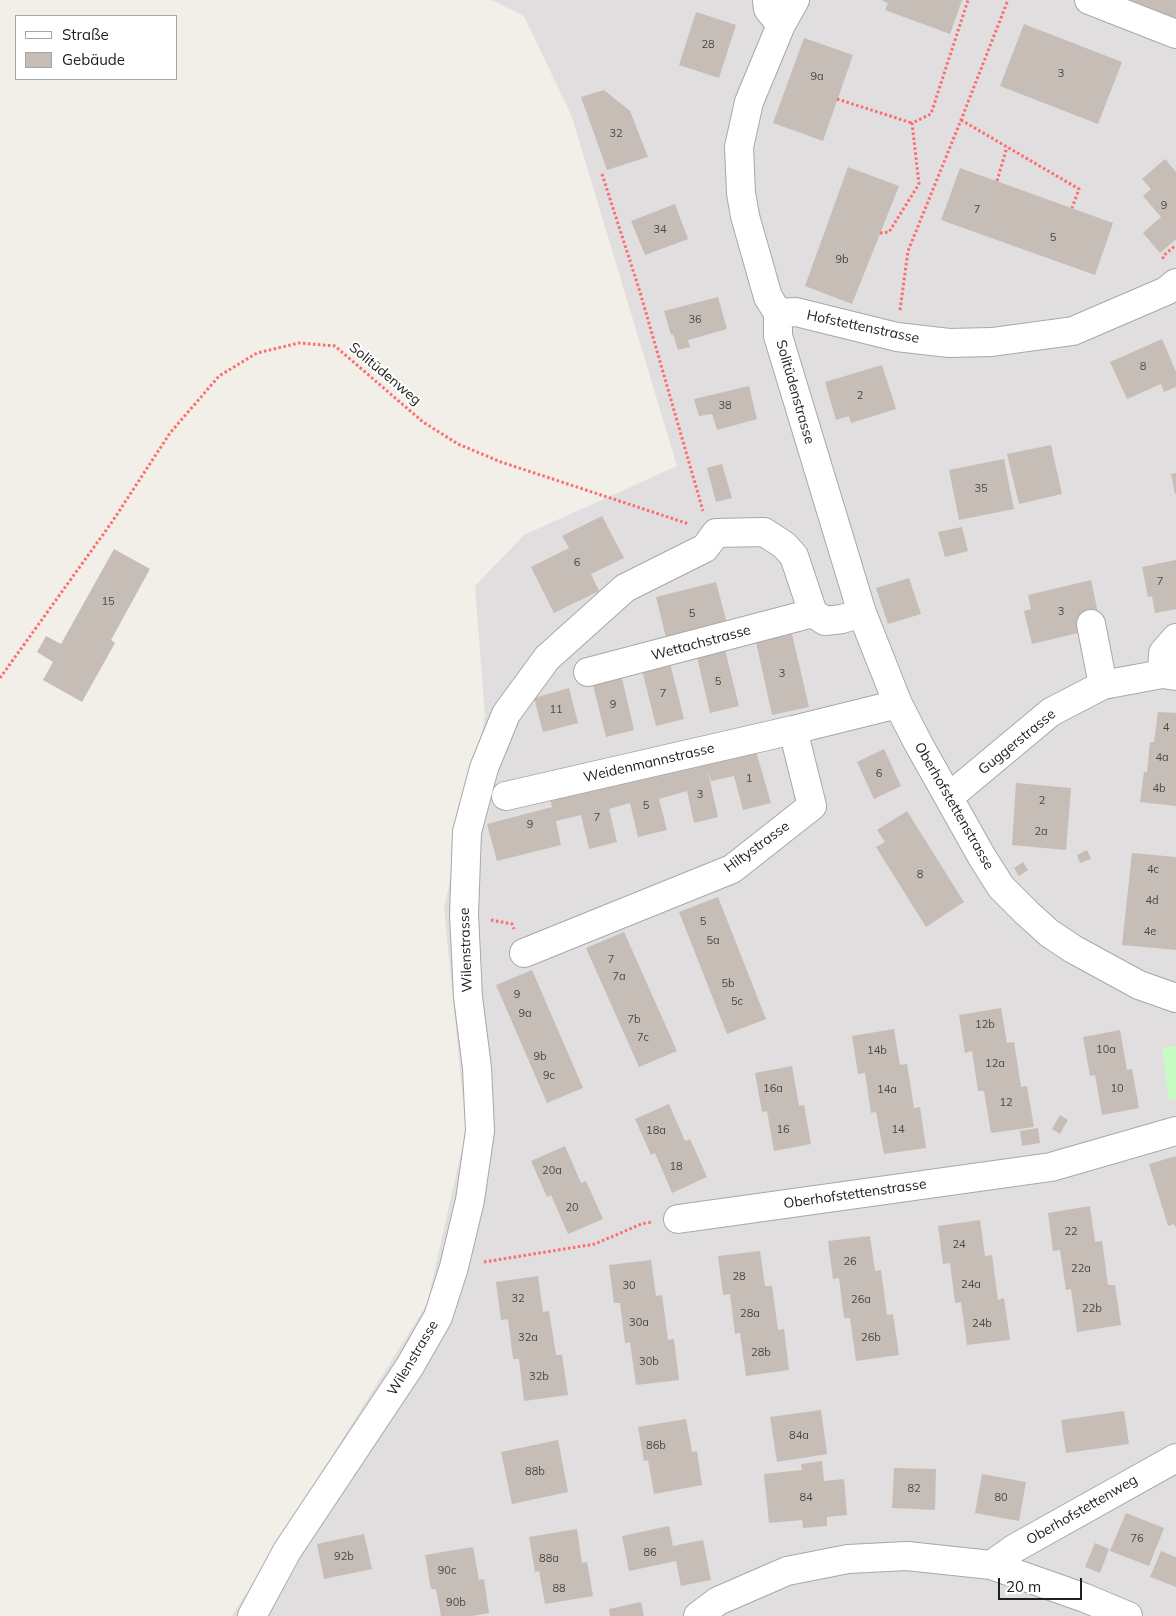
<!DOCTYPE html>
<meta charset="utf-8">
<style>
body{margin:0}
#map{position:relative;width:1176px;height:1616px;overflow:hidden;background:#f2eee8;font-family:Mulish,sans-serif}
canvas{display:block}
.legend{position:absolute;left:15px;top:15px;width:162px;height:65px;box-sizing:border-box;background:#fff;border:1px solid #a6a6a6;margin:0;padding:6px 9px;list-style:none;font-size:15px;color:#212121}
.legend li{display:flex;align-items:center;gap:10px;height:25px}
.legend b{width:25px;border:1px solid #a6a6a6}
.scale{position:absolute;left:998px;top:1578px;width:84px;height:22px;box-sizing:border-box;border:2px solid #212121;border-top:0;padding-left:6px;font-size:15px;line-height:18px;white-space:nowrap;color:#212121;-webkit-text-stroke:4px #fff;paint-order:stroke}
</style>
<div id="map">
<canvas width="1176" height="1616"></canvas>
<ul class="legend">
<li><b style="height:6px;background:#fff"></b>Straße</li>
<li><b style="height:14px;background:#c7bdb7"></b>Gebäude</li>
</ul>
<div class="scale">20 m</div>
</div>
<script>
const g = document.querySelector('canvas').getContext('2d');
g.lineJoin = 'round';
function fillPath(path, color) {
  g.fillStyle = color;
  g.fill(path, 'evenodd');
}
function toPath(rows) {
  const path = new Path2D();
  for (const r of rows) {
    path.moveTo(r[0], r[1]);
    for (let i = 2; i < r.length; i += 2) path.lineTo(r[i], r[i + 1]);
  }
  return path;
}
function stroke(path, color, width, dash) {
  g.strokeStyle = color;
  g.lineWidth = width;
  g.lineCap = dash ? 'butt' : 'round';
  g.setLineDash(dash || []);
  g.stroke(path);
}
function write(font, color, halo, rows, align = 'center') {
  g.font = font + ' Mulish,sans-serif';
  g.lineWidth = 4;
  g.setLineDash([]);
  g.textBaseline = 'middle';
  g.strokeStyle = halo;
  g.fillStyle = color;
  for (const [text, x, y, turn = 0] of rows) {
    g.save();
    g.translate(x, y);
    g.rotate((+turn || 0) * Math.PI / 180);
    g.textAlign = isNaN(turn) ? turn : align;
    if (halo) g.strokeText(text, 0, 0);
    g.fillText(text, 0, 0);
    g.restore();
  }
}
const residential = toPath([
 [491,0,1176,0,1176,1616,232,1616,427,1304,466,1131,444,908,485,716,475,586,524,535,677,466,572,117,524,16]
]);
const park = toPath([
 [1176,1046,1176,1099,1169,1100,1162,1049]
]);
const building = toPath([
 [881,0,962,0,950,34,885,10,888,3],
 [1122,0,1176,0,1176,22],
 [696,12,736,25,719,78,679,65],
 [1024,24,1122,62,1098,124,1000,86],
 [804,38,853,55,823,141,773,123],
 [604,90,630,111,648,157,607,170,581,97],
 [1165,159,1176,172,1176,239,1160,253,1143,233,1161,217,1143,196,1151,189,1142,179],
 [848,167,899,186,852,304,805,286],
 [960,168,1113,223,1095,275,941,220],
 [675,204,688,239,645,255,631,221],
 [718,297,727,329,688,340,690,347,678,350,673,334,671,335,664,311],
 [1162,339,1176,372,1176,387,1164,392,1161,384,1127,399,1110,362],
 [882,365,896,409,851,423,849,416,836,420,825,382],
 [749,386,757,419,717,430,712,414,699,416,694,399],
 [1051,445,1062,494,1019,504,1007,454],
 [1004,459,1014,509,959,520,949,470],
 [722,464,732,498,716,502,707,468],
 [1176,473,1176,494,1175,494,1171,474],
 [602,516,624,558,591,574,599,591,554,613,531,567,569,548,562,536],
 [962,527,968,551,945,557,938,532],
 [114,549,150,569,111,640,115,643,82,702,43,680,53,662,37,652,46,636,61,644],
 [1176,560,1176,609,1155,613,1152,596,1148,597,1142,567],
 [909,578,921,614,888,624,876,588],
 [1091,580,1098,613,1082,632,1032,644,1024,611,1031,609,1028,595],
 [716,582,729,631,668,646,656,597],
 [792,634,809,707,772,715,756,642],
 [725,650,739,706,710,713,697,657],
 [670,663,684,719,656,726,642,670],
 [621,674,634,730,606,737,592,681],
 [569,688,578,723,543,732,534,698],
 [1158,712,1176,713,1176,806,1140,802,1144,772,1147,772,1150,742,1154,742],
 [755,748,771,803,743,810,734,776,711,781,707,768,718,817,694,823,687,791,659,799,667,830,638,837,630,803,609,809,617,842,589,849,581,815,556,821,561,845,497,861,487,824,552,807,550,799],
 [884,749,901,786,874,799,857,762],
 [1016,783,1071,788,1066,850,1012,845],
 [907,811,964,902,926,927,876,847,885,842,877,830],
 [1087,850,1091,859,1080,863,1077,855],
 [1132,853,1176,857,1176,950,1122,945],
 [1023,862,1028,870,1019,876,1014,868],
 [718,897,766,1019,727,1034,679,912],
 [624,932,677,1051,639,1067,586,948],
 [532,970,583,1088,547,1103,496,985],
 [1001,1008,1007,1043,1014,1042,1021,1087,1027,1086,1034,1127,991,1133,984,1091,978,1091,972,1051,965,1053,959,1015],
 [894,1029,900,1065,907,1064,914,1108,920,1107,926,1148,884,1154,876,1112,871,1113,865,1073,858,1074,852,1036],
 [1120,1030,1127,1070,1132,1069,1139,1108,1102,1115,1095,1075,1090,1076,1083,1037],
 [792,1066,799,1106,804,1105,811,1144,774,1151,767,1111,762,1112,755,1073],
 [669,1104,685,1141,690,1139,707,1177,672,1193,655,1153,651,1155,635,1119],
 [1060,1115,1068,1120,1060,1134,1052,1129],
 [1038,1128,1040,1143,1022,1146,1020,1131],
 [565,1146,581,1183,586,1181,603,1219,568,1234,551,1195,547,1197,531,1161],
 [1176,1156,1176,1228,1174,1224,1168,1226,1149,1164],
 [1090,1206,1095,1242,1102,1241,1108,1285,1115,1285,1121,1325,1077,1332,1071,1289,1066,1290,1060,1250,1053,1251,1048,1213],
 [980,1220,985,1256,992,1255,998,1300,1004,1298,1010,1340,967,1345,961,1302,955,1303,950,1263,943,1264,938,1226],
 [870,1236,875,1271,881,1270,887,1315,893,1314,899,1355,856,1361,850,1318,844,1318,839,1278,833,1279,828,1241],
 [760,1251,765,1286,772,1286,778,1330,784,1329,789,1370,746,1376,740,1333,735,1334,730,1294,723,1295,718,1256],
 [651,1260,656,1296,662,1295,668,1340,674,1339,679,1380,636,1385,630,1342,625,1343,620,1303,614,1303,609,1265],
 [538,1276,543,1312,549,1311,556,1355,562,1355,568,1395,524,1401,519,1359,513,1359,508,1319,501,1320,496,1282],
 [821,1410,827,1454,777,1462,770,1417],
 [1124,1411,1129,1444,1066,1453,1061,1420],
 [686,1419,692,1452,697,1451,702,1485,654,1494,648,1460,644,1461,638,1427],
 [558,1440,568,1492,512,1504,501,1452],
 [822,1461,824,1481,844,1479,847,1515,827,1517,827,1526,803,1528,802,1520,769,1523,764,1474,802,1470,801,1464],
 [894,1468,936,1469,935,1510,892,1508],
 [982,1474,1026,1482,1019,1521,975,1513],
 [1126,1513,1164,1528,1149,1566,1110,1551],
 [669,1526,673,1546,703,1540,711,1580,681,1586,676,1561,629,1571,622,1536],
 [577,1529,582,1563,587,1562,593,1596,545,1604,539,1571,535,1572,529,1537],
 [364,1534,372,1569,324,1579,317,1544],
 [1095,1543,1109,1549,1100,1573,1085,1567],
 [473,1547,479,1580,484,1579,489,1613,472,1616,441,1616,436,1589,431,1589,425,1555],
 [1161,1551,1176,1557,1176,1587,1150,1577],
 [641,1602,644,1616,610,1616,609,1609]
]);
const path = toPath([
 [837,99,912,123],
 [961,120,1079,189,1072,208],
 [602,174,640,292,703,511],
 [997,181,1007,147],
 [880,233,889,232,919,184,912,123,931,114,968,0],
 [1163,259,1163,256,1176,245],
 [900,310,908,251,961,120,1008,0],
 [0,678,112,522,170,433,219,376,257,353,299,343,335,346,423,422,458,444,501,462,689,524],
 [491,920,512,924,514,929],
 [484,1262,595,1244,641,1224,652,1222]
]);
const minor = toPath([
 [767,0,768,9,781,25],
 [795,0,781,25,749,102,739,147,741,193,745,216,768,297,778,313,778,336,862,613,898,704,918,743,982,857,1001,887,1027,913,1049,933,1073,949,1139,985,1176,998],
 [1089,0,1176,34],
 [778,313,796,312,897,337,949,343,992,342,1073,331,1166,291,1176,283],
 [1091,624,1103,685],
 [588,672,813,613],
 [1162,674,1163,653,1176,638],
 [506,796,793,730],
 [949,797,1051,712,1103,685,1162,674,1176,676],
 [524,953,732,869,812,806,793,730,898,704],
 [678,1219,1051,1167,1176,1131],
 [991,1565,1015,1548,1176,1458],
 [252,1616,287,1551,410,1366,438,1317,454,1267,470,1200,480,1131,477,1068,468,997,464,914,467,832,484,768,506,714,547,658,625,588,705,548,716,533,764,532,784,545,794,556,813,613,825,621,842,619,862,613],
 [698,1616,718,1601,787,1571,848,1559,907,1556,991,1565,1085,1598,1128,1616]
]);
const numberNames = [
 ["28",708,45],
 ["3",1061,74],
 ["9a",817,77],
 ["32",616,134],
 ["9",1164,206],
 ["7",977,210],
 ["34",660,230],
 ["5",1053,238],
 ["9b",842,260],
 ["36",695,320],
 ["8",1143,367],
 ["2",860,396],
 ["38",725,406],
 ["35",981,489],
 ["6",577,563],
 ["7",1160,582],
 ["15",108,602],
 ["3",1061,612],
 ["5",692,614],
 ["3",782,674],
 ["5",718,682],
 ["7",663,694],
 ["9",613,705],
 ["11",556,710],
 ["4",1166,728],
 ["4a",1162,758],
 ["6",879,774],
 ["1",749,779],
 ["4b",1159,789],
 ["3",700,795],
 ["2",1042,801],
 ["5",646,806],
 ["7",597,818],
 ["9",530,825],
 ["2a",1041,832],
 ["4c",1153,870],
 ["8",920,875],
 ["4d",1152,901],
 ["5",703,922],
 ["4e",1150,932],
 ["5a",713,941],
 ["7",611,960],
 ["7a",619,977],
 ["5b",728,984],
 ["9",517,995],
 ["5c",737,1002],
 ["9a",525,1014],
 ["7b",634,1020],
 ["12b",985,1025],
 ["7c",643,1038],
 ["10a",1106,1050],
 ["14b",877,1051],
 ["9b",540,1057],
 ["12a",995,1064],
 ["9c",549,1076],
 ["16a",773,1089],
 ["10",1117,1089],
 ["14a",887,1090],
 ["12",1006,1103],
 ["16",783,1130],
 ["14",898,1130],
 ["18a",656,1131],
 ["18",676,1167],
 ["20a",552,1171],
 ["20",572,1208],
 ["22",1071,1232],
 ["24",959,1245],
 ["26",850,1262],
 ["22a",1081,1269],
 ["28",739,1277],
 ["24a",971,1285],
 ["30",629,1286],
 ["32",518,1299],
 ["26a",861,1300],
 ["22b",1092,1309],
 ["28a",750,1314],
 ["30a",639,1323],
 ["24b",982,1324],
 ["32a",528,1338],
 ["26b",871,1338],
 ["28b",761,1353],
 ["30b",649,1362],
 ["32b",539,1377],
 ["84a",799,1436],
 ["86b",656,1446],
 ["88b",535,1472],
 ["82",914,1489],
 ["84",806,1498],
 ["80",1001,1498],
 ["76",1137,1539],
 ["86",650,1553],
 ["92b",344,1557],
 ["88a",549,1559],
 ["90c",447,1571],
 ["88",559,1589],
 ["90b",456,1603]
];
const streetNames = [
 ["Hofstettenstrasse",863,327,12],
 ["Solitüdenweg",385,374,40],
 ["Solitüdenstrasse",795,392,74],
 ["Wettachstrasse",701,643,-15],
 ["Guggerstrasse",1017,742,-39],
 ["Weidenmannstrasse",649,763,-13],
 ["Oberhofstettenstrasse",954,806,60],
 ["Hiltystrasse",757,847,-36],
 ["Wilenstrasse",466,950,-92],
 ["Oberhofstettenstrasse",855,1194,-8],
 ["Wilenstrasse",413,1358,-59],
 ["Oberhofstettenweg",1082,1510,-30]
];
fillPath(residential, '#e0dedf');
fillPath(park, '#c7fcc5');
fillPath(building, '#c7bdb7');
stroke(minor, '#a8a8a8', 30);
stroke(path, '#ff6c6d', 3, [2.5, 2.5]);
stroke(minor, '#fff', 28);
write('11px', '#4a4846', null, numberNames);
write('14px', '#212121', '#fff', streetNames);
</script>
